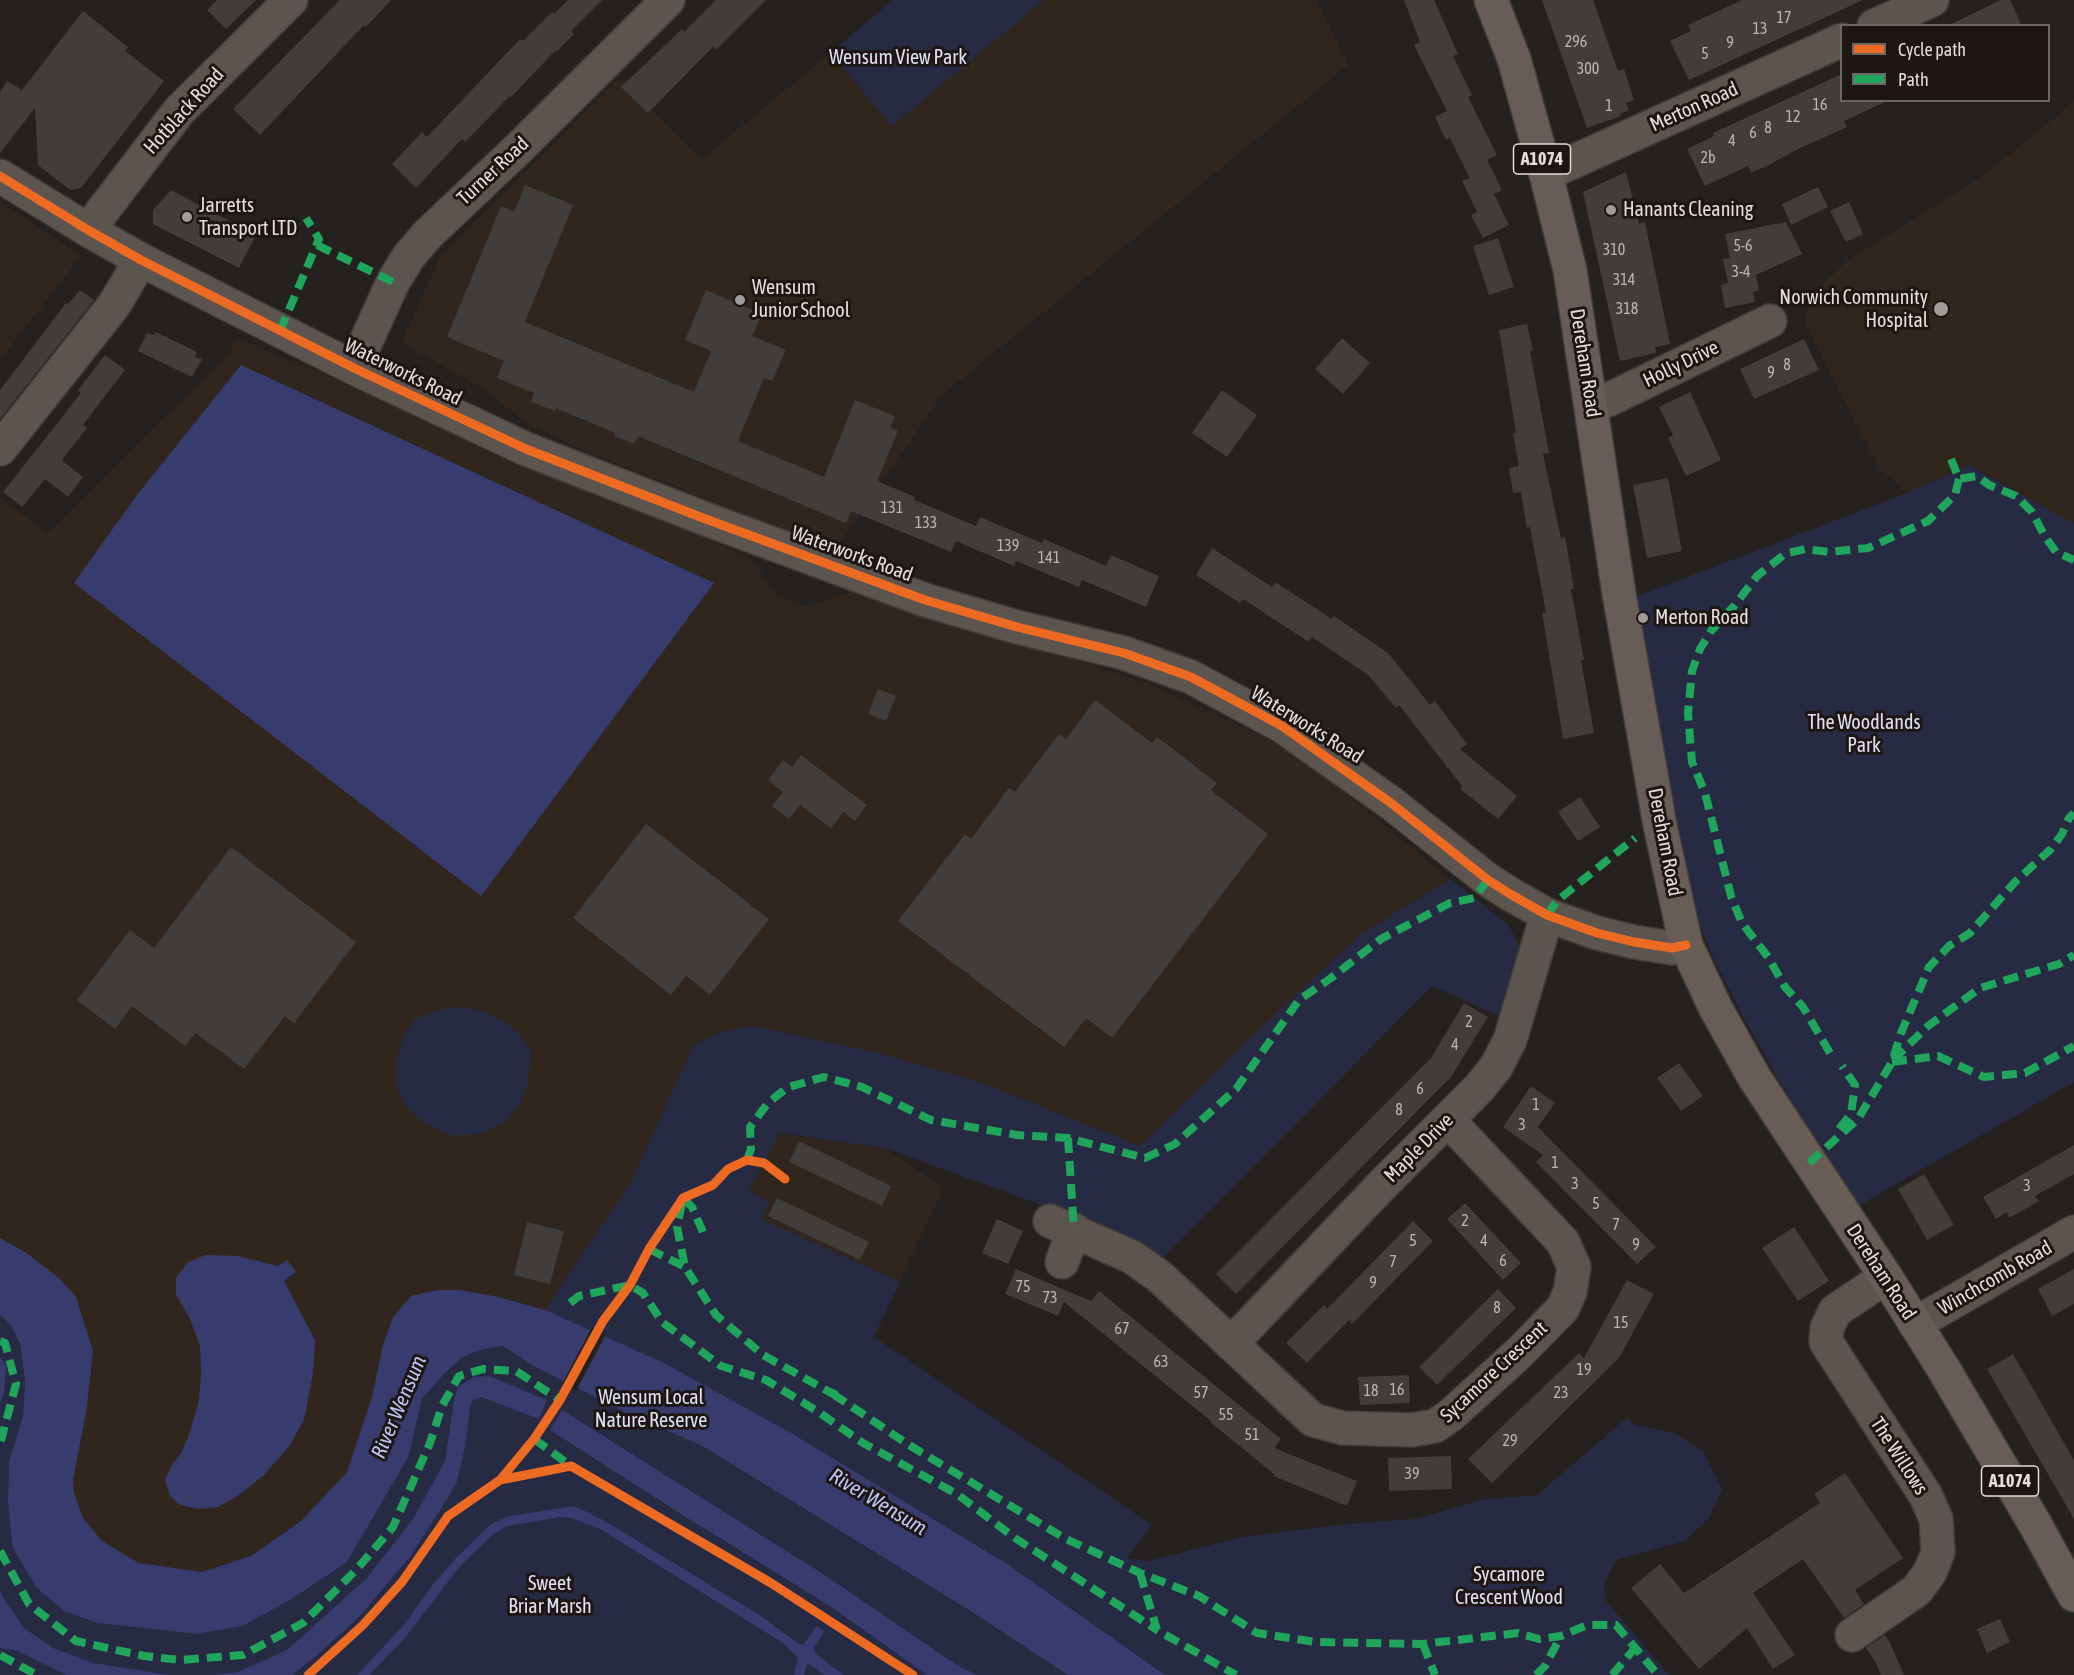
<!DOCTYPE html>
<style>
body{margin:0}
#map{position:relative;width:2074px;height:1675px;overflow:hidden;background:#24211e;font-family:"Asap Condensed",sans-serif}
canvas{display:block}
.legend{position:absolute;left:1840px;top:24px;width:210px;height:78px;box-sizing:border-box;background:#1d1612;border:2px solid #6c6662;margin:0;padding:8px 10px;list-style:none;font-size:18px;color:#e3dedb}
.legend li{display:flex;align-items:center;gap:12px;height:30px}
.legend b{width:30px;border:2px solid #6c6662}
</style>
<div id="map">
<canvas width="2074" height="1675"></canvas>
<ul class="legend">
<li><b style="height:8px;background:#ed6a23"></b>Cycle path</li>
<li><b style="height:8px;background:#20a55d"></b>Path</li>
</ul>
</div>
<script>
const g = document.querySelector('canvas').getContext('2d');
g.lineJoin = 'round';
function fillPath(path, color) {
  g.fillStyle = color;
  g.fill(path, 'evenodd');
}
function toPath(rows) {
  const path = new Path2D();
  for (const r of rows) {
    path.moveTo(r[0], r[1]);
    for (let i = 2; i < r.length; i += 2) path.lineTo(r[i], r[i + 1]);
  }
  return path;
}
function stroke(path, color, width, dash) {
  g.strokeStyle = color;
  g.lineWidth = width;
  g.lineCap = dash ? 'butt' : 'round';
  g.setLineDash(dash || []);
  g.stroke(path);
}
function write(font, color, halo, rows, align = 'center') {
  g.font = font + ' "Asap Condensed",sans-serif';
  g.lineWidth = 6;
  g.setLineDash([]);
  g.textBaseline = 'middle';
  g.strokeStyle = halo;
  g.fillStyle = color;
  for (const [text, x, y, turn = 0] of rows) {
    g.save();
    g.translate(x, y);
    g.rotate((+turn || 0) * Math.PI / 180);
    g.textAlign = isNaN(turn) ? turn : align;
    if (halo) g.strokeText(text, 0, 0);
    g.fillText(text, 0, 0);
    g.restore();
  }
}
const built = toPath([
 [1044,0,1316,0,1348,65,942,395,835,550,578,448,527,424,486,390,402,343,440,256,620,78,701,160,830,53,892,126],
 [2074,100,2074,524,1970,465,1907,493,1879,468,1805,323,1812,295,1848,260,1984,175,2058,115],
 [0,201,81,256,0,360],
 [237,338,495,447,751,558,776,595,804,606,852,592,898,600,1155,686,1294,751,1450,879,1362,933,1256,1032,1140,1146,985,1084,694,1044,631,1182,545,1310,499,1297,460,1290,438,1290,393,1317,383,1344,372,1397,347,1472,301,1521,251,1556,202,1572,139,1563,102,1541,83,1518,74,1492,73,1480,86,1413,25,1252,0,1238,0,497,47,533,227,356],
 [779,1133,885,1148,944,1188,899,1281,761,1220,749,1190]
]);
const green = toPath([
 [893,0,1044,0,892,126,830,53],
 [1969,465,2074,524,2074,1082,1851,1210,1827,1164,1742,1015,1712,955,1682,878,1625,601,1907,493],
 [1450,879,1508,924,1522,951,1499,1016,1432,986,1157,1264,1044,1206,885,1148,780,1133,749,1190,769,1202,761,1219,899,1281,900,1282,874,1337,1152,1525,1127,1558,1149,1561,1242,1537,1345,1524,1416,1519,1480,1500,1537,1495,1627,1418,1636,1425,1674,1433,1703,1451,1722,1489,1709,1518,1685,1541,1616,1560,1604,1585,1606,1601,1669,1675,0,1675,0,1315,10,1324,20,1344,25,1380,23,1416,9,1462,8,1503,98,1623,196,1634,347,1562,409,1456,422,1400,443,1375,461,1358,480,1350,504,1346,532,1365,545,1310,631,1182,694,1044,721,1032,753,1026,878,1053,985,1084,1140,1146,1256,1032,1362,933],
 [466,1007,482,1011,502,1020,519,1033,531,1051,528,1085,519,1105,505,1122,480,1134,454,1136,425,1124,406,1107,397,1088,396,1061,403,1038,414,1020,431,1012,447,1008]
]);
const water = toPath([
 [241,365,714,583,481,896,74,583,137,495],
 [0,1238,25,1252,60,1279,76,1297,93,1351,86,1413,73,1480,74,1492,83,1518,102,1541,139,1563,202,1572,251,1556,301,1521,347,1472,372,1397,383,1344,393,1317,411,1296,438,1290,460,1290,499,1297,545,1310,662,1362,791,1433,1007,1564,1165,1675,1068,1675,974,1613,701,1445,626,1413,532,1365,503,1346,480,1350,461,1358,443,1375,422,1399,409,1456,347,1562,290,1600,242,1626,196,1634,98,1623,64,1611,36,1587,13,1548,8,1503,9,1462,23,1416,25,1380,20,1344,10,1324,0,1315],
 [205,1255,238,1256,278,1266,287,1260,296,1272,284,1281,315,1340,313,1373,304,1420,290,1445,264,1475,239,1495,218,1507,199,1509,180,1505,170,1496,165,1480,171,1466,181,1453,189,1435,199,1400,201,1373,200,1346,190,1319,176,1294,176,1278,187,1263],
 [0,1357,6,1366,4,1392,0,1404],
 [489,1376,547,1400,539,1419,481,1397,473,1400,470,1408,465,1447,456,1485,410,1557,358,1618,316,1656,292,1675,215,1675,238,1672,287,1650,366,1579,413,1519,445,1461,454,1400,458,1387,474,1377],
 [562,1410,826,1576,955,1664,977,1675,927,1675,830,1606,681,1514,550,1430],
 [575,1506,603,1520,761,1616,800,1645,804,1644,816,1626,824,1631,814,1648,816,1654,844,1675,825,1675,807,1663,804,1675,794,1675,798,1658,783,1643,600,1529,571,1518,560,1517,507,1526,491,1536,460,1566,405,1638,369,1675,357,1675,403,1626,431,1587,454,1560,491,1524,509,1516],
 [0,1591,4,1599,24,1628,53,1648,93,1663,169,1675,67,1675,15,1650,3,1649,0,1647]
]);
const pier = toPath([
 [592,1327,606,1334,576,1391,562,1384]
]);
const building = toPath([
 [217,0,256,0,226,29,207,10],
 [340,0,391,0,366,27,364,25,260,135,233,109],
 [568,0,602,0,571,31,574,34,557,51,556,50,511,97,510,96,465,142,462,139,416,188,392,164,422,132,427,137,520,39,523,41,552,12,554,14],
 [716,0,766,0,716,50,713,47,648,113,621,87,682,29,684,32],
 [1404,0,1434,0,1458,54,1453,56,1472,95,1468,97,1497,155,1487,160,1502,190,1494,194,1509,225,1483,238,1471,215,1477,212,1462,181,1470,178,1450,138,1446,140,1435,117,1447,111,1414,45,1420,42],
 [1542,0,1593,0,1618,71,1624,69,1634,100,1626,103,1629,110,1620,114,1621,116,1587,128],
 [1742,0,1863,0,1689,80,1670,41,1691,31,1688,25],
 [2001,0,2010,0,2022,26,1947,26],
 [83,11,128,47,125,51,164,81,81,188,70,190,38,165,35,108,0,153,0,92,7,81,22,90],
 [1842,74,1842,100,1889,100,1844,121,1847,127,1796,150,1769,165,1751,173,1748,166,1705,186,1687,149,1714,136,1713,133],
 [1626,172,1639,224,1645,222,1670,344,1655,347,1656,353,1620,361,1583,192],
 [525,185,573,205,525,322,694,392,711,351,685,340,706,290,762,314,752,336,786,350,772,381,764,378,738,441,824,477,855,400,895,416,890,428,898,431,877,481,915,497,914,500,976,526,980,517,1042,543,1044,539,1106,566,1111,555,1159,576,1146,607,1082,580,1079,587,1016,561,1014,566,956,541,951,552,851,511,846,523,638,436,634,444,614,436,615,433,556,408,555,411,531,402,534,393,497,378,504,361,447,337,501,206,514,212],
 [1818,187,1828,207,1791,225,1782,204],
 [171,190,256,235,239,268,153,224,153,210],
 [1849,202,1863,234,1846,242,1830,211],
 [1786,222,1802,254,1756,275,1759,290,1753,292,1755,302,1725,308,1721,285,1728,283,1723,259,1730,258,1725,234],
 [1498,238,1514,287,1489,295,1473,246],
 [80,290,94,300,0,419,0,390,66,303,68,304],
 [1527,324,1533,351,1530,351,1549,453,1543,454,1561,538,1565,537,1574,589,1571,589,1584,660,1581,660,1594,733,1563,739,1542,613,1546,613,1530,527,1527,528,1521,492,1513,493,1509,468,1519,466,1513,433,1516,433,1499,330],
 [156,332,197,352,195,357,202,359,192,377,138,351,147,333,154,335],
 [1342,338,1370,363,1343,394,1315,369],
 [1804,339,1819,370,1754,399,1740,369],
 [105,355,125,370,83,425,87,428,62,460,83,477,68,497,45,479,22,507,3,492,81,393,78,390],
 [1222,390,1257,415,1227,457,1192,433],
 [1690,392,1721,460,1686,476,1668,438,1673,435,1659,407],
 [1668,478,1682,551,1647,558,1633,485],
 [1212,548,1272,587,1275,582,1332,619,1334,616,1388,653,1430,705,1435,701,1467,744,1460,749,1517,796,1498,819,1460,789,1462,786,1399,705,1396,708,1368,675,1312,637,1309,642,1243,599,1240,603,1196,575],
 [878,689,896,696,886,721,868,714],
 [1095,700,1152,743,1157,737,1217,783,1211,790,1268,834,1112,1038,1086,1018,1064,1047,898,921,965,834,971,839,1009,788,1015,792,1059,734,1066,739],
 [801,755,867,805,855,821,843,812,831,828,800,805,789,819,772,806,783,792,768,780,783,760,792,767],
 [1580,797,1600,827,1578,841,1558,812],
 [646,824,769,919,710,995,686,976,671,995,573,918],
 [231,847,356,942,294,1023,285,1016,244,1069,196,1033,185,1046,132,1006,115,1029,77,1000,130,930,154,948],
 [1464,1003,1488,1017,1451,1077,1236,1294,1216,1274,1431,1058],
 [1679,1063,1703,1096,1681,1111,1657,1078],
 [1531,1086,1555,1103,1538,1127,1656,1247,1637,1264,1536,1162,1543,1155,1503,1127],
 [799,1141,891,1186,882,1206,789,1162],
 [2074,1145,2074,1174,2035,1196,2039,1201,2009,1218,2007,1212,1996,1219,1983,1197],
 [1924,1174,1954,1225,1927,1240,1898,1189],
 [777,1198,869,1242,860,1260,768,1216],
 [1465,1203,1521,1263,1503,1280,1447,1219],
 [997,1219,1023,1231,1008,1264,982,1253],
 [1413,1221,1433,1241,1352,1324,1349,1320,1307,1363,1286,1343,1324,1305,1327,1309],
 [527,1222,564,1231,550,1284,514,1275],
 [1794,1227,1829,1281,1798,1301,1762,1248],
 [1016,1269,1091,1301,1099,1291,1281,1439,1274,1448,1357,1481,1347,1506,1273,1476,1274,1474,1210,1422,1211,1421,1064,1302,1058,1316,1005,1294],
 [2074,1269,2074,1304,2052,1316,2038,1289],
 [1627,1280,1654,1294,1619,1358,1492,1483,1468,1459,1579,1353,1584,1358],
 [1498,1289,1516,1308,1437,1385,1419,1367],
 [2013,1354,2074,1460,2074,1519,1987,1369],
 [1409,1375,1410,1403,1360,1405,1358,1377],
 [1451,1456,1452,1489,1389,1491,1388,1458],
 [1845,1473,1903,1558,1855,1590,1864,1604,1844,1618,1803,1559,1753,1593,1795,1655,1773,1669,1747,1628,1699,1669,1631,1588,1660,1564,1684,1593,1820,1503,1814,1494],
 [2000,1619,2010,1642,1987,1653,1977,1629],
 [1885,1635,1890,1643,1904,1675,1881,1675,1876,1663,1866,1648]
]);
const minor = toPath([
 [1874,26,1932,0],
 [1546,174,1842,40],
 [0,176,88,230,141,260,354,368,526,449,703,518,925,600,1017,627,1124,653,1191,677,1282,726,1391,803,1488,880,1510,894,1547,915,1597,933,1634,942,1672,948,1686,945],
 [88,230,179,111,291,0],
 [354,368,393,282,409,256,428,234,519,148,668,0],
 [1591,405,1608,400,1770,321],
 [0,449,114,305,141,260],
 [1050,1221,1132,1257,1159,1276,1313,1420,1343,1428,1412,1430,1435,1426,1451,1415,1520,1352,1563,1308,1570,1292,1574,1267,1563,1242,1448,1120],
 [1062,1262,1074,1230],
 [1915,1324,2074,1232],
 [1231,1344,1383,1184,1479,1088,1496,1067,1510,1040,1547,915],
 [1852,1635,1917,1590,1930,1572,1938,1552,1936,1519,1926,1496,1826,1342,1827,1328,1835,1311,1886,1277]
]);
const major = toPath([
 [1491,0,1514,59,1546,174,1570,270,1619,594,1660,825,1686,945,1716,1009,1754,1077,1886,1277,1943,1368,2035,1524,2074,1595]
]);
const quiet = toPath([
 [317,245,393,282],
 [280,331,319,239,306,218],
 [1951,459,1959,479,1977,476,1989,485,2016,496,2032,512,2044,535,2056,552,2074,560],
 [1547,915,1558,900,1635,838],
 [1830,1053,1803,1007,1785,987,1768,957,1742,923,1731,896,1705,793,1692,762,1688,713,1692,671,1700,649,1711,631,1735,605,1757,576,1785,554,1805,549,1829,552,1868,548,1928,521,1955,495,1959,479],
 [1893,1060,1928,1026,1980,988,2059,964,2074,955],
 [1892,1062,1938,1056,1984,1077,2025,1073,2074,1046],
 [1839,1129,1851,1114,1855,1085,1842,1066],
 [1068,1138,1074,1230],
 [747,1160,751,1149,750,1127,768,1103,788,1087,824,1077,862,1087,931,1120,1017,1135,1068,1138,1145,1158,1175,1144,1236,1089,1299,1000,1331,978,1381,939,1450,903,1474,898,1488,880],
 [1809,1163,1858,1119,1892,1062,1901,1033,1929,967,1949,946,1970,933,2015,882,2051,849,2062,834,2069,818,2074,813],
 [703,1232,692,1207,683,1198,677,1227,685,1267,716,1315,763,1355,833,1394,837,1386],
 [649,1249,685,1267],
 [570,1303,579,1296,630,1285,643,1293,662,1322,721,1366,766,1380,817,1411,863,1443,957,1494,1015,1538,1157,1630],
 [0,1341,5,1343,16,1384,0,1444],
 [833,1394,909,1445,1066,1539,1140,1573,1199,1596,1257,1633,1315,1642,1423,1644,1518,1633,1539,1639,1561,1636,1587,1625,1616,1625,1658,1675],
 [534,1439,571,1466],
 [0,1551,29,1604,76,1641,144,1656,180,1660,243,1655,303,1623,357,1569,393,1527,430,1443,442,1406,459,1376,483,1369,516,1371,560,1400],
 [1140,1573,1157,1630,1236,1675],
 [1423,1644,1435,1675],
 [0,1655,37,1675],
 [1536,1675,1545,1666,1561,1636],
 [1612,1675,1635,1648]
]);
const cycleway = toPath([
 [0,176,88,230,141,260,354,368,526,449,703,518,925,600,1017,627,1124,653,1191,677,1282,726,1391,803,1488,880,1510,894,1547,915,1597,933,1634,942,1672,948,1686,945],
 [500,1480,534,1439,560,1400,603,1321,630,1285,649,1249,683,1198,713,1185,728,1169,747,1160,764,1163,785,1179],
 [308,1675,363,1625,402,1582,448,1516,500,1480,571,1466,771,1583,913,1675]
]);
const markers = [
 [1611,210,6,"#a09c99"],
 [187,217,6,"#a09c99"],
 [740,300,6,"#a09c99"],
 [1941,309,8,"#a09c99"],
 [1643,618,6,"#a09c99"]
];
const numberNames = [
 ["17",1784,18],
 ["13",1760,29],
 ["296",1576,42],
 ["9",1730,43],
 ["5",1705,54],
 ["300",1588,69],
 ["16",1820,105],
 ["1",1609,106],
 ["12",1793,117],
 ["8",1768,128],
 ["6",1753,133],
 ["4",1732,141],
 ["2b",1708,158],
 ["5-6",1743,246],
 ["310",1614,250],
 ["3-4",1741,272],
 ["314",1624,280],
 ["318",1627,309],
 ["8",1787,365],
 ["9",1771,373],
 ["131",892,508],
 ["133",926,523],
 ["139",1008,546],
 ["141",1049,558],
 ["2",1469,1022],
 ["4",1455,1045],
 ["6",1420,1089],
 ["1",1536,1105],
 ["8",1399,1110],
 ["3",1522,1125],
 ["1",1555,1163],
 ["3",1575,1184],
 ["3",2027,1186],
 ["5",1596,1204],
 ["2",1465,1221],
 ["7",1616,1225],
 ["5",1413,1241],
 ["4",1484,1241],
 ["9",1636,1245],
 ["6",1503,1261],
 ["7",1393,1262],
 ["9",1373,1283],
 ["75",1023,1287],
 ["73",1050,1298],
 ["8",1497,1308],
 ["15",1621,1323],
 ["67",1122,1329],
 ["63",1161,1362],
 ["19",1584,1370],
 ["16",1397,1390],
 ["18",1371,1391],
 ["57",1201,1393],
 ["23",1561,1393],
 ["55",1226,1415],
 ["51",1252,1435],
 ["29",1510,1441],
 ["39",1412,1474]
];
const shields = [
 [1542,159,57],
 [2010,1481,57]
];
const shieldNames = [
 ["A1074",1542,159],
 ["A1074",2010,1481]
];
const parkNames = [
 ["Wensum View Park",898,58],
 ["The Woodlands",1864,723],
 ["Park",1864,746],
 ["Wensum Local",651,1398],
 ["Nature Reserve",651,1421],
 ["Sycamore",1509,1575],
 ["Crescent Wood",1509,1598],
 ["Sweet",550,1584],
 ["Briar Marsh",550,1607]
];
const streetNames = [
 ["Merton Road",1694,107,-24],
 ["Hotblack Road",184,111,-48],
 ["Turner Road",493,171,-43],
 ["Dereham Road",1585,363,81],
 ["Holly Drive",1681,364,-26],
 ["Waterworks Road",403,372,26],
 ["Waterworks Road",852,554,20],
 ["Waterworks Road",1307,725,32],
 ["Dereham Road",1665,842,79],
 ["Maple Drive",1419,1148,-45],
 ["Dereham Road",1881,1272,57],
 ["Winchcomb Road",1995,1278,-30],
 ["Sycamore Crescent",1494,1372,-43],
 ["The Willows",1899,1456,57]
];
const poiNames = [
 ["Jarretts",199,206],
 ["Transport LTD",199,229],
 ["Hanants Cleaning",1623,210],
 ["Wensum",752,288],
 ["Junior School",752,311],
 ["Norwich Community",1928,298,"right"],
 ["Hospital",1928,321,"right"],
 ["Merton Road",1655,618]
];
const waterNames = [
 ["River Wensum",399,1407,-67],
 ["River Wensum",878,1502,31]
];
fillPath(built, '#31261e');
fillPath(green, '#272a43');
fillPath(water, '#373b6d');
fillPath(pier, '#24211e');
fillPath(building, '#403d3b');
stroke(minor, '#3e3b39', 36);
stroke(major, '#3e3b39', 36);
stroke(minor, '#5c544e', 33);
stroke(major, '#675d56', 33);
stroke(quiet, '#20a55d', 8, [15, 8]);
stroke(cycleway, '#ed6a23', 9);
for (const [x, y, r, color] of markers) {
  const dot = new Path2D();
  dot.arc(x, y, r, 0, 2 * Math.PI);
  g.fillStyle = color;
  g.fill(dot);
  stroke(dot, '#1d1612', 2);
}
write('16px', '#bab6b3', null, numberNames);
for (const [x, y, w] of shields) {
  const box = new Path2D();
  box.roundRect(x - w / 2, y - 15, w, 30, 4.5);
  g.fillStyle = '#1d1612';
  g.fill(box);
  stroke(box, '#e3dedb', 1.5);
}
write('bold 18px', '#e3dedb', null, shieldNames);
write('20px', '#dee1f3', '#1d1612', parkNames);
write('20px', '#e3dedb', '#1d1612', streetNames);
write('20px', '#e3dedb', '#1d1612', poiNames, 'left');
write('italic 21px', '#bcc4f8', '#1d1612', waterNames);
</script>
